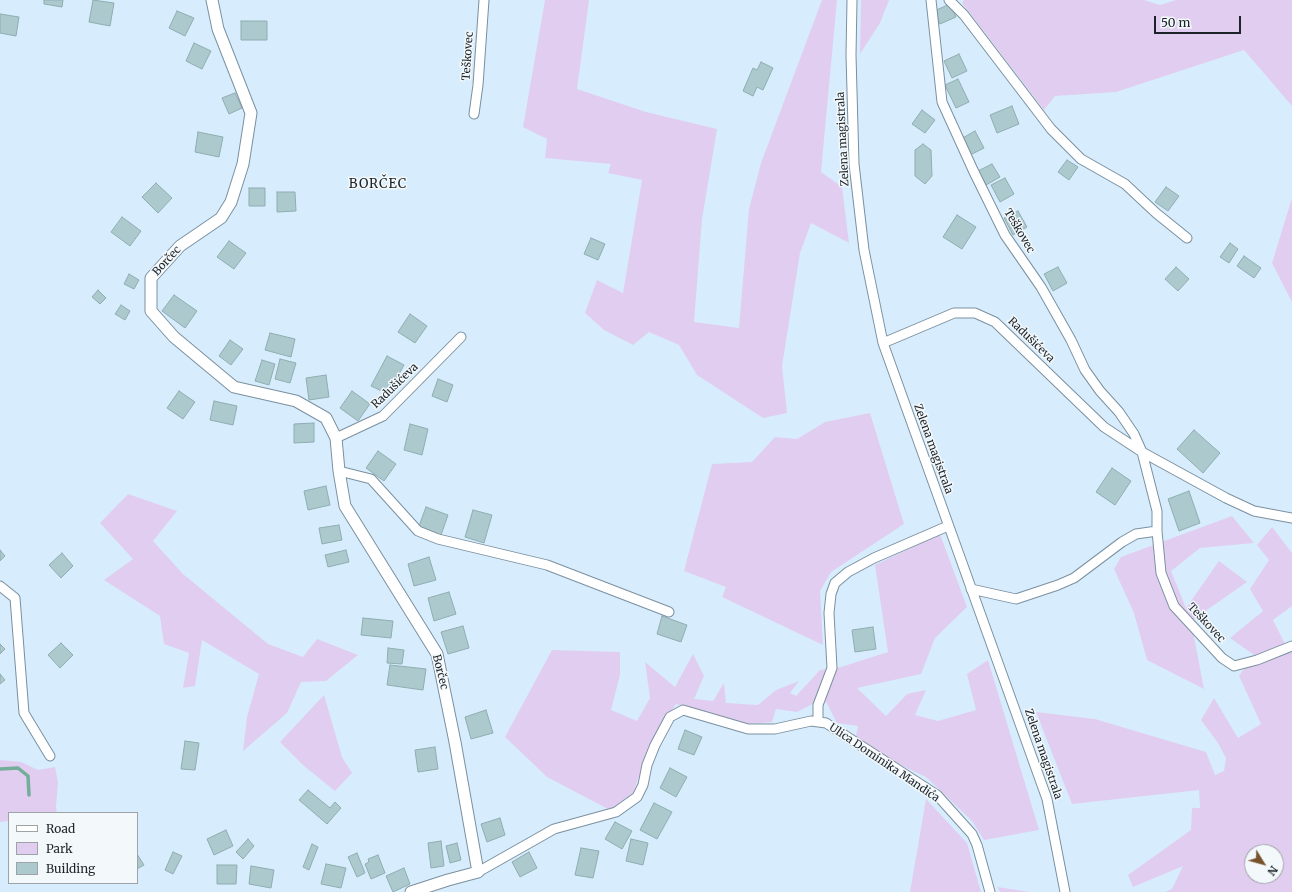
<!DOCTYPE html>
<meta charset="utf-8">
<style>
body{margin:0}
#map{position:relative;width:1292px;height:892px;overflow:hidden;background:#d7edfe;font-family:Merriweather,serif}
canvas{display:block}
.legend{position:absolute;left:8px;top:812px;width:130px;height:72px;box-sizing:border-box;background:#f3f8fb;border:1px solid #9da3a7;margin:0;padding:5px 7px;list-style:none;font-size:12px;color:#1c242a}
.legend li{display:flex;align-items:center;gap:8px;height:20px}
.legend b{width:20px;border:1px solid #9da3a7}
.north{position:absolute;left:1244px;top:844px;width:40px;height:40px;box-sizing:border-box;background:#f3f8fb;border:1px solid #9da3a7;border-radius:50%;rotate:127deg;font-size:11px;font-weight:700;line-height:16px;text-align:center;color:#1c242a}
.north::after{content:'';display:block;margin:auto;width:14px;height:18px;background:#77532d;clip-path:polygon(50% 0,100% 100%,50% 72%,0 100%)}
.scale{position:absolute;left:1154px;top:16px;width:87px;height:18px;box-sizing:border-box;border:2px solid #1c242a;border-top:0;padding-left:5px;font-size:12px;line-height:14px;white-space:nowrap;color:#1c242a;-webkit-text-stroke:3px #f3f8fb;paint-order:stroke}
</style>
<div id="map">
<canvas width="1292" height="892"></canvas>
<ul class="legend">
<li><b style="height:5px;background:#fff"></b>Road</li>
<li><b style="height:11px;background:#e1cdf0"></b>Park</li>
<li><b style="height:11px;background:#accace"></b>Building</li>
</ul>
<div class="north">N</div>
<div class="scale">50 m</div>
</div>
<script>
const g = document.querySelector('canvas').getContext('2d');
g.lineJoin = 'round';
function fillPath(path, color) {
  g.fillStyle = color;
  g.fill(path, 'evenodd');
}
function toPath(rows) {
  const path = new Path2D();
  for (const r of rows) {
    path.moveTo(r[0], r[1]);
    for (let i = 2; i < r.length; i += 2) path.lineTo(r[i], r[i + 1]);
  }
  return path;
}
function stroke(path, color, width, dash) {
  g.strokeStyle = color;
  g.lineWidth = width;
  g.lineCap = dash ? 'butt' : 'round';
  g.setLineDash(dash || []);
  g.stroke(path);
}
function write(font, color, halo, rows, align = 'center') {
  g.font = font + ' Merriweather,serif';
  g.lineWidth = 3;
  g.setLineDash([]);
  g.textBaseline = 'middle';
  g.strokeStyle = halo;
  g.fillStyle = color;
  for (const [text, x, y, turn = 0] of rows) {
    g.save();
    g.translate(x, y);
    g.rotate((+turn || 0) * Math.PI / 180);
    g.textAlign = isNaN(turn) ? turn : align;
    if (halo) g.strokeText(text, 0, 0);
    g.fillText(text, 0, 0);
    g.restore();
  }
}
const green = toPath([
 [545,0,589,0,577,89,646,112,717,129,702,219,694,322,739,328,749,209,761,163,822,0,837,0,821,172,842,187,849,243,811,223,800,253,782,366,787,413,763,418,697,375,679,345,649,332,633,345,604,330,585,313,597,280,623,293,642,180,608,173,611,164,545,158,547,139,523,127],
 [861,0,889,0,880,23,860,54],
 [964,0,1144,0,1160,5,1176,0,1292,0,1292,106,1244,50,1116,92,1055,96,1044,110,962,3],
 [1292,198,1292,302,1272,263],
 [870,413,904,524,831,572,820,591,823,645,722,597,726,587,684,571,712,464,752,462,775,437,797,439,825,422],
 [128,494,177,511,153,541,183,574,268,644,303,657,317,639,358,655,326,681,301,682,287,713,243,751,247,717,259,674,202,640,195,686,183,688,189,653,164,644,160,616,104,580,133,559,100,523],
 [1232,516,1254,543,1200,548,1171,571,1186,608,1219,561,1247,582,1191,621,1204,689,1147,660,1134,613,1114,569,1121,557],
 [1272,527,1292,553,1292,606,1273,620,1289,652,1292,653,1292,892,1165,892,1172,889,1183,866,1133,887,1128,875,1191,830,1192,808,1200,808,1199,790,1072,804,1036,712,1095,719,1206,752,1215,775,1224,771,1226,758,1218,743,1201,720,1214,698,1238,738,1261,724,1239,676,1254,655,1230,638,1263,611,1250,589,1269,560,1257,545],
 [1252,852,1276,852,1276,876,1252,876],
 [940,534,967,607,935,638,921,674,857,688,886,716,907,694,926,690,915,715,938,721,976,710,967,674,988,660,1039,830,984,840,972,821,926,777,892,761,856,736,858,726,837,723,824,698,797,712,776,709,772,722,747,724,676,704,667,717,644,763,633,793,610,810,547,777,505,737,552,650,620,652,620,675,611,710,637,721,650,698,645,662,675,687,693,654,704,676,694,699,713,701,724,683,726,703,758,705,776,690,799,681,790,693,796,696,820,670,841,667,888,652,875,565],
 [324,695,342,757,352,773,335,791,304,766,280,742],
 [0,760,21,762,38,770,55,767,58,782,56,807,57,813,9,813,9,821,0,822],
 [926,799,967,843,981,892,910,892],
 [997,887,1030,892,1000,892]
]);
const stream = toPath([
 [0,769,18,768,28,776,29,795]
]);
const building = toPath([
 [44,0,63,0,62,7,44,4,44,0],
 [93,0,114,3,110,26,89,22,93,0],
 [950,4,956,17,940,24,934,11,950,4],
 [177,11,194,18,185,36,169,28,177,11],
 [0,14,19,17,16,36,0,33,0,14],
 [241,21,267,21,267,40,241,40,241,21],
 [194,43,211,51,202,69,186,61,194,43],
 [959,54,967,71,952,78,944,61,959,54],
 [761,62,773,68,763,90,757,87,753,96,743,91,753,68,757,70,761,62],
 [958,79,969,102,956,108,945,85,958,79],
 [235,93,242,108,229,114,222,98,235,93],
 [1012,106,1019,124,997,133,990,115,1012,106],
 [922,110,935,120,925,133,912,124,922,110],
 [975,131,984,148,970,155,961,139,975,131],
 [198,132,223,137,219,157,195,152,198,132],
 [923,144,931,150,932,176,925,184,915,176,915,150,923,144],
 [1067,160,1078,167,1069,180,1058,172,1067,160],
 [992,164,1000,177,986,185,978,171,992,164],
 [1005,178,1014,194,1000,202,991,185,1005,178],
 [156,183,172,198,158,213,142,197,156,183],
 [1166,187,1179,196,1168,211,1155,202,1166,187],
 [249,188,265,188,265,206,249,206,249,188],
 [277,192,295,192,296,211,277,212,277,192],
 [1018,211,1027,227,1013,235,1004,218,1018,211],
 [957,215,976,227,962,249,943,237,957,215],
 [122,217,141,231,130,246,111,232,122,217],
 [591,238,605,244,598,260,584,254,591,238],
 [229,241,246,253,234,269,217,257,229,241],
 [1230,243,1238,249,1229,263,1220,257,1230,243],
 [1244,256,1261,268,1254,278,1237,266,1244,256],
 [1058,267,1067,283,1053,291,1044,274,1058,267],
 [1176,267,1189,279,1178,291,1165,279,1176,267],
 [129,274,139,280,134,289,124,284,129,274],
 [98,290,106,298,100,304,92,297,98,290],
 [174,295,197,311,185,328,162,311,174,295],
 [121,305,130,311,125,320,115,314,121,305],
 [410,314,427,326,415,343,398,332,410,314],
 [270,333,295,339,291,357,265,350,270,333],
 [230,340,243,349,231,365,219,356,230,340],
 [387,356,404,365,388,394,371,386,387,356],
 [280,359,296,363,290,383,275,379,280,359],
 [262,360,275,364,269,385,255,381,262,360],
 [326,375,329,397,309,400,306,378,326,375],
 [438,379,453,385,447,402,432,396,438,379],
 [179,391,195,402,183,419,167,408,179,391],
 [352,391,370,404,358,421,340,408,352,391],
 [214,401,237,406,233,425,210,420,214,401],
 [314,423,314,442,294,443,294,424,314,423],
 [410,424,428,429,422,455,404,450,410,424],
 [1194,430,1220,453,1203,473,1177,449,1194,430],
 [378,451,396,464,384,481,366,468,378,451],
 [1112,468,1131,481,1115,505,1096,492,1112,468],
 [326,486,330,505,308,510,304,491,326,486],
 [1189,491,1200,523,1179,531,1168,499,1189,491],
 [426,507,448,515,441,535,419,526,426,507],
 [473,510,492,515,484,543,465,537,473,510],
 [339,525,342,540,322,544,319,528,339,525],
 [0,550,5,556,0,561,0,550],
 [346,550,349,562,328,567,325,555,346,550],
 [62,553,73,566,61,578,49,565,62,553],
 [429,557,436,580,414,586,408,564,429,557],
 [449,592,456,614,434,621,428,598,449,592],
 [662,616,687,625,681,642,657,634,662,616],
 [363,618,393,621,391,638,361,635,363,618],
 [463,626,469,648,448,654,441,632,463,626],
 [873,627,876,649,855,652,852,630,873,627],
 [61,643,73,655,60,668,48,655,61,643],
 [0,644,5,649,0,654,0,644],
 [388,648,404,650,402,664,387,663,388,648],
 [390,665,426,669,423,690,387,685,390,665],
 [0,674,5,680,0,684,0,674],
 [486,710,493,733,471,739,465,717,486,710],
 [685,730,702,737,694,755,678,749,685,730],
 [185,741,199,743,195,770,181,769,185,741],
 [435,747,438,769,418,772,415,750,435,747],
 [670,768,687,777,676,797,660,788,670,768],
 [308,790,330,808,335,802,341,808,327,824,299,800,308,790],
 [654,803,672,812,657,839,640,830,654,803],
 [500,818,505,835,487,842,481,824,500,818],
 [615,822,632,831,622,849,605,839,615,822],
 [226,830,233,846,214,855,207,839,226,830],
 [248,839,254,846,243,859,236,852,248,839],
 [631,839,648,843,643,865,626,861,631,839],
 [441,841,444,866,431,868,428,843,441,841],
 [457,843,461,860,450,863,446,846,457,843],
 [312,844,318,847,309,870,303,867,312,844],
 [581,848,599,851,593,878,575,875,581,848],
 [173,852,182,856,173,874,165,870,173,852],
 [529,852,537,868,520,877,512,862,529,852],
 [357,853,365,873,357,877,348,857,357,853],
 [137,854,144,865,137,869,137,854],
 [378,855,385,873,371,879,365,864,369,862,368,859,378,855],
 [326,864,346,868,341,888,321,884,326,864],
 [217,865,237,865,236,884,217,884,217,865],
 [251,866,274,870,271,888,249,884,251,866],
 [404,868,410,884,393,892,386,876,404,868]
]);
const minor = toPath([
 [852,0,851,55,854,164,864,250,883,343,1047,799,1065,892],
 [931,0,942,102,973,170,1005,235,1041,287,1071,340,1085,370,1100,391,1119,412,1134,434,1142,452,1226,498,1254,511,1292,518],
 [949,0,964,15,1051,129,1081,159,1125,184,1156,213,1187,238],
 [474,114,478,85,484,0],
 [883,343,954,313,975,313,995,322,1104,427,1142,452,1157,511,1157,531,1161,573,1174,606,1222,658,1234,666,1257,660,1292,646],
 [336,438,383,416,461,337],
 [339,471,371,479,418,531,438,539,547,565,669,612],
 [0,586,15,598,24,713,50,756],
 [971,589,1016,599,1058,585,1074,578,1122,542,1136,534,1157,531],
 [818,722,818,705,832,668,829,613,831,594,835,583,848,572,874,558,948,526],
 [478,872,554,829,616,812,637,797,643,785,647,765,655,745,670,717,683,710,748,729,775,729,811,721,826,723,937,795,972,834,977,845,990,892]
]);
const tertiary = toPath([
 [212,0,218,29,251,113,243,164,231,202,221,218,180,246,151,278,151,311,174,337,234,387,296,401,326,418,336,438,339,471,345,506,437,654,455,742,478,872,448,880,411,892]
]);
const streetNames = [
 ["Teškovec",468,56,-86],
 ["Zelena magistrala",843,139,-93],
 ["Teškovec",1019,231,59],
 ["Borčec",167,261,-47],
 ["Radušićeva",1031,340,44],
 ["Radušićeva",395,386,-44],
 ["Zelena magistrala",933,449,70],
 ["Teškovec",1206,623,47],
 ["Borčec",440,672,76],
 ["Zelena magistrala",1043,754,71],
 ["Ulica Dominika Mandića",884,763,34]
];
const quarterNames = [
 ["BORČEC",378,184]
];
fillPath(green, '#e1cdf0');
stroke(stream, '#73ae9a', 3.5);
fillPath(building, '#accace');
stroke(building, '#8fadb0', 1);
stroke(minor, '#7b909f', 11);
stroke(tertiary, '#7b909f', 13);
stroke(minor, '#fff', 9);
stroke(tertiary, '#fff', 11);
write('11px', '#1c242a', '#f3f8fb', streetNames);
g.letterSpacing = '1px';
write('13px', '#1c242a', '#f3f8fb', quarterNames);
g.letterSpacing = '0px';
</script>
